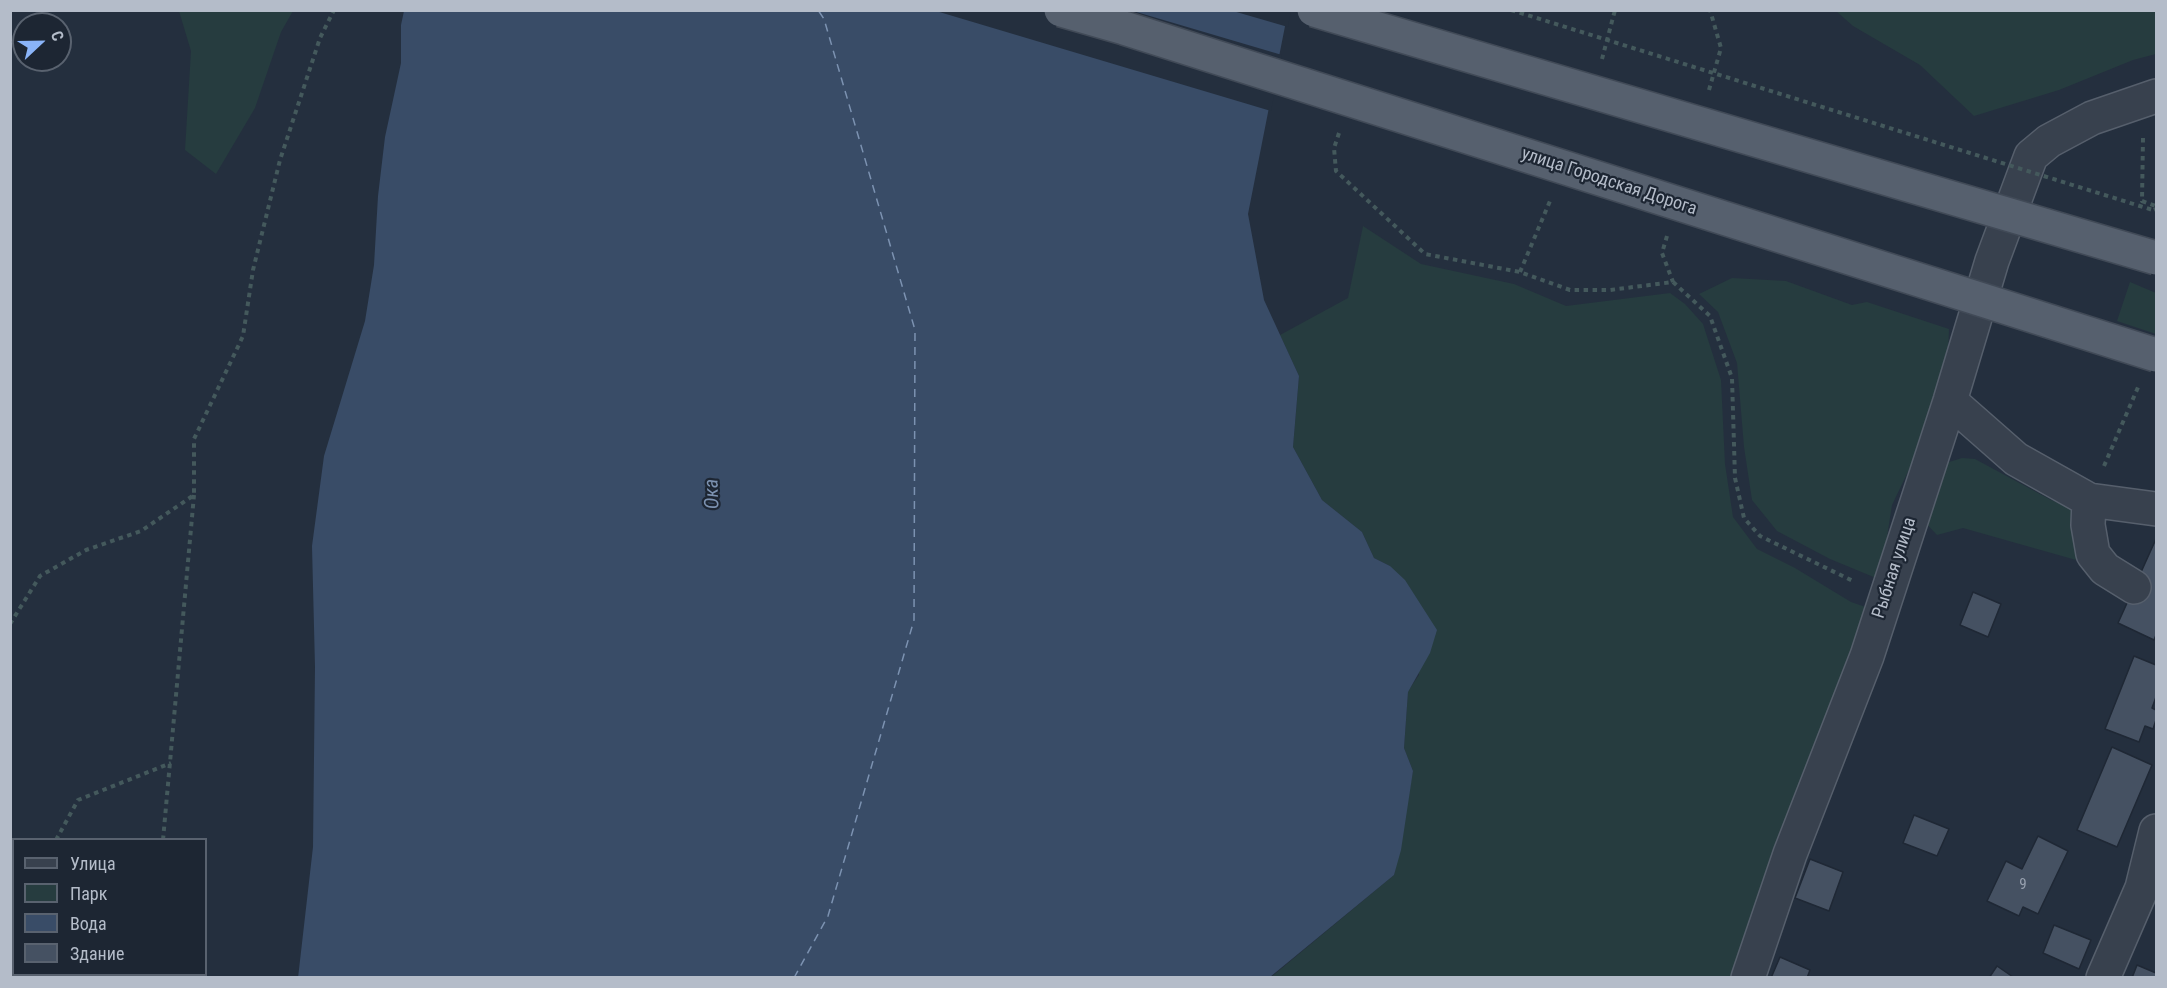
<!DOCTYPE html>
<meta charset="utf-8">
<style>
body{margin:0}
#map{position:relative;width:2167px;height:988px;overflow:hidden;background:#242f3e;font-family:"Roboto Condensed",sans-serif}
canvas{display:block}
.frame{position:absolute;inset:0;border:12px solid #b4bcc9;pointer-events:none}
.legend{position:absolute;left:12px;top:838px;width:195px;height:138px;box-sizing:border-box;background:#1d2633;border:2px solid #59626f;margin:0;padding:8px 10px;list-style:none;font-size:18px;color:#b4bcc9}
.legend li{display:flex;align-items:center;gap:12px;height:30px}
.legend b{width:30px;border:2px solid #59626f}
.north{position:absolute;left:12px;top:12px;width:60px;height:60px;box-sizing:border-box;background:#1d2633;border:2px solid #59626f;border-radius:50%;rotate:68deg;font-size:16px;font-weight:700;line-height:24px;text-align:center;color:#b4bcc9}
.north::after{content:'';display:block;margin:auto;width:21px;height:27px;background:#8ab4f8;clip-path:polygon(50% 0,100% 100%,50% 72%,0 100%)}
</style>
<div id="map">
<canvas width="2167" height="988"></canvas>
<div class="frame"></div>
<ul class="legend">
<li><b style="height:8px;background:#38414e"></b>Улица</li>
<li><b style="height:16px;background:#263c3f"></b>Парк</li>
<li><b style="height:16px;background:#394c67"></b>Вода</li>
<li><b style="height:16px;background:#455162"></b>Здание</li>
</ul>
<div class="north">С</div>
</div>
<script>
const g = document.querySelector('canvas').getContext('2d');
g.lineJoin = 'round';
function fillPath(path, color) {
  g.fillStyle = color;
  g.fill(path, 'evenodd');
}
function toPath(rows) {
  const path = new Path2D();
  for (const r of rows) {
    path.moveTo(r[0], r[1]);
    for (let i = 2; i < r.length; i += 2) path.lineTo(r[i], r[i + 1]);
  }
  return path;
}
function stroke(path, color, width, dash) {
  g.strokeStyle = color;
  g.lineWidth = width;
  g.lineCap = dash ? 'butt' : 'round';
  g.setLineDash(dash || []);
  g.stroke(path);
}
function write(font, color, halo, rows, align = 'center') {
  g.font = font + ' "Roboto Condensed",sans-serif';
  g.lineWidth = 4.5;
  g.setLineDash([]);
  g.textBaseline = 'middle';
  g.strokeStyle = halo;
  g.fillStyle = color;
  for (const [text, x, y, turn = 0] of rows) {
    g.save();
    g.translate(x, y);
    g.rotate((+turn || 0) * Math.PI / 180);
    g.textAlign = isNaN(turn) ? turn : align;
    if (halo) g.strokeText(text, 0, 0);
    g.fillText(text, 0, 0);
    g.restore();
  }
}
const green = toPath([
 [179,11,293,11,281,32,255,108,216,174,185,150,191,51],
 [1836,11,2156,11,2156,54,2133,60,2059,90,1974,116,1920,65,1853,26],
 [1363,226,1421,264,1514,284,1566,306,1670,293,1685,304,1703,324,1721,380,1725,464,1733,517,1757,549,1795,568,1851,602,1892,616,1759,977,1270,978,1394,875,1413,771,1404,748,1408,691,1419,675,1390,566,1374,558,1362,532,1322,500,1293,447,1299,376,1280,335,1348,298],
 [1732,278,1786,281,1852,305,1867,302,1949,329,1948,355,1940,386,1928,414,1928,430,1892,505,1884,556,1876,578,1830,559,1777,531,1752,500,1744,447,1737,363,1718,312,1699,294],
 [2130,282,2156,293,2156,334,2117,321],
 [1962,458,1975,459,2051,500,2080,511,2076,560,1963,528,1937,535,1921,518,1946,463]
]);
const water = toPath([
 [404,11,1288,11,1248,214,1264,300,1299,376,1293,447,1322,500,1362,532,1374,558,1390,566,1405,580,1437,630,1430,653,1408,692,1404,748,1413,771,1401,850,1394,875,1270,977,298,978,313,847,315,667,312,546,324,456,365,321,374,265,378,196,385,137,401,63,401,25]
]);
const pier = toPath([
 [1291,10,1288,27,1233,11,1233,10],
 [936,11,1133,11,1282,55,1271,111]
]);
const ferry = toPath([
 [794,978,828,916,914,620,915,330,824,19,818,10]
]);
const building = toPath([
 [2156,539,2156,635,2154,640,2118,623,2156,539],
 [1973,592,2001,604,1988,637,1960,625,1973,592],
 [2134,656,2156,665,2156,697,2152,708,2156,710,2156,720,2153,729,2145,726,2139,742,2105,729,2134,656],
 [2112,747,2152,765,2117,847,2077,830,2112,747],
 [1914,815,1949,829,1937,856,1903,843,1914,815],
 [2038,836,2068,851,2038,914,2023,907,2019,916,1987,901,2006,861,2022,869,2038,836],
 [1810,859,1843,872,1829,911,1795,898,1810,859],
 [2054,925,2091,940,2079,969,2043,953,2054,925],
 [1780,957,1810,970,1807,978,1771,978,1780,957],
 [2137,965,2156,973,2156,978,2132,978,2137,965],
 [1997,966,2013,977,2013,978,1989,978,1997,966]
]);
const path = toPath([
 [1602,59,1615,10],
 [1709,90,1721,48,1710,10],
 [1339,133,1334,148,1336,171,1425,254,1520,272,1570,290,1610,290,1673,282,1710,316,1732,378,1735,478,1744,518,1760,536,1853,581],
 [2143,138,2142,201,2156,206],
 [2154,210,2156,209],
 [1667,236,1662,253,1673,282],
 [1520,272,1550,201],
 [2104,466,2139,385],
 [10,624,40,576,86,550,141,531,194,495,194,439,243,336,253,270,280,160,320,38,334,10],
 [56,840,78,800,171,763],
 [163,840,194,495],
 [10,866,14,864],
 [10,922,14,923],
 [151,978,151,974]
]);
const minor = toPath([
 [1950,401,2016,459,2089,500,2156,509],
 [2089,500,2088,525,2093,554,2105,569,2134,587],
 [1748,978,1790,854,1867,656,1950,401,1992,261,2031,156,2049,141,2092,118,2156,96],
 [2103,978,2142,888,2156,831]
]);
const pathBridge = toPath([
 [1511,10,2156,211]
]);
const majorBridge = toPath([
 [1061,10,1124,28,2156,355],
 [1314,10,2156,258]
]);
const numberNames = [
 ["9",2023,885]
];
const streetNames = [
 ["улица Городская Дорога",1609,182,18],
 ["Рыбная улица",1895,568,-72]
];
const waterNames = [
 ["Ока",713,494,-92]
];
fillPath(green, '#263c3f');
fillPath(water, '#394c67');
fillPath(pier, '#242f3e');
stroke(ferry, '#7c92b1', 1.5, [8, 6]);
fillPath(building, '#455162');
stroke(building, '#1f2835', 1.5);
stroke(minor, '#565f6c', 36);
stroke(path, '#44595c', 4, [4.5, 4.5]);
stroke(minor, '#38414e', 33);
stroke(majorBridge, '#414a57', 36, []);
stroke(pathBridge, '#44595c', 4, [4.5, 4.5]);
stroke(majorBridge, '#56606e', 33);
write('15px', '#98a1af', null, numberNames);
write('18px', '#b4bcc9', '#1d2633', streetNames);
write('italic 20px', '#7c92b1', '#1d2633', waterNames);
</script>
